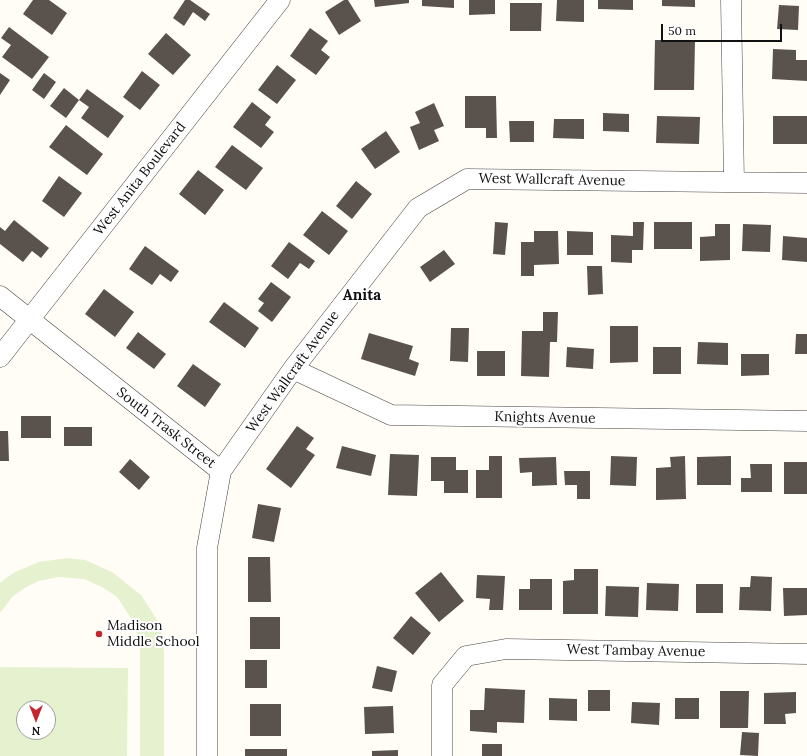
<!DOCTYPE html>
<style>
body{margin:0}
#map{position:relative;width:807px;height:756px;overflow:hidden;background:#fffdf5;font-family:Lora,serif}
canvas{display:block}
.north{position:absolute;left:16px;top:700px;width:40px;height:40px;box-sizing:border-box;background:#fff;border:1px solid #a0a0a0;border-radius:50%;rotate:180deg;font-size:11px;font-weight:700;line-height:16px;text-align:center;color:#111}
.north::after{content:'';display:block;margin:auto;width:14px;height:18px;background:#c4262e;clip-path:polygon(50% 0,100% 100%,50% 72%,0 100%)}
.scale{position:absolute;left:661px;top:24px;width:121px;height:18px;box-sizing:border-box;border:2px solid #111;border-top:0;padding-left:5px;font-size:12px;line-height:14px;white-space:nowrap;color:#111;-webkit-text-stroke:3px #fff;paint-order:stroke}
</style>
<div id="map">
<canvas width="807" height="756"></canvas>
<div class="north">N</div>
<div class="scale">50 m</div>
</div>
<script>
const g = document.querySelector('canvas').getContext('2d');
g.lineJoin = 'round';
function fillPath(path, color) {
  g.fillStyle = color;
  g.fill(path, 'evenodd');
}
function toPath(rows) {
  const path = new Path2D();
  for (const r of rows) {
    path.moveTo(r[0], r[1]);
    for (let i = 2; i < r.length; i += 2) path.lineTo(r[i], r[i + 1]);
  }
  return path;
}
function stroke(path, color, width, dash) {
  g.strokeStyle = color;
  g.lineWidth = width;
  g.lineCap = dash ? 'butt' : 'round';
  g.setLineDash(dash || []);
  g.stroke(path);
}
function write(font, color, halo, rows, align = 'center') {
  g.font = font + ' Lora,serif';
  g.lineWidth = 4;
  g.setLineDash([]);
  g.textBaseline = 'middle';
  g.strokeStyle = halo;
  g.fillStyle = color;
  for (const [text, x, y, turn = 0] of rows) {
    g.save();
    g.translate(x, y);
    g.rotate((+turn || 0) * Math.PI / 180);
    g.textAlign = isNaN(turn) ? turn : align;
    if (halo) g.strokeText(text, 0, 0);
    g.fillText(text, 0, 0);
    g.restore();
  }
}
const pitch = toPath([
 [67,558,85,560,112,572,141,595,156,618,161,630,164,652,164,756,140,756,140,644,133,621,117,597,102,587,84,579,58,577,39,581,28,586,13,596,0,613,0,583,6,578,15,572,39,562],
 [0,667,128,668,127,756,0,756],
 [24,708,48,708,48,732,24,732]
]);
const building = toPath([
 [33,0,49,0,67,13,52,35,23,14],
 [185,0,190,0,210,14,205,21,193,12,184,26,173,18],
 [344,0,348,0,361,21,339,35,325,12],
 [374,0,409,0,409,3,375,7],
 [422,0,454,0,454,8,422,6],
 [469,0,495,0,495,14,469,15],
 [557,0,584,0,584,22,556,21],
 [598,0,633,0,633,10,598,9],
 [662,0,695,0,695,7,662,6],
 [510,3,542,3,541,31,510,31],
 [779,5,799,6,798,30,777,29],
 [9,27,49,57,32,79,2,57,11,45,1,38],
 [310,28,328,41,321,50,330,57,316,75,290,56],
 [166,33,191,55,173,75,148,54],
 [655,40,695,40,694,90,654,90],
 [773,49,796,50,796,60,807,60,807,81,772,79],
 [277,65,296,80,277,104,258,90],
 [142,71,160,85,140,110,123,97],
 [0,73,10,80,0,95],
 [44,73,56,82,44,99,32,90],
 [64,88,79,100,66,118,50,106],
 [87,89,124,116,108,138,81,118,89,107,79,100],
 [465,96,496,96,497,138,486,138,486,128,465,128],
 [252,102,271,117,265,125,274,132,261,148,233,127],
 [434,103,444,126,434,130,439,141,419,150,410,127,420,123,415,112],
 [603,113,629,114,629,132,603,131],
 [657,116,700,117,699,144,656,143],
 [773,116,807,116,807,144,773,144],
 [554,119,584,119,584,139,553,138],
 [509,121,534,121,534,142,510,142],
 [66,125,103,154,87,175,49,147],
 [386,131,400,152,375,169,361,149],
 [232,145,263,168,246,190,215,167],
 [198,170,224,190,205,215,179,194],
 [59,176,82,193,64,217,42,201],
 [356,181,372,194,352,219,336,206],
 [322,211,348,231,329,255,303,235],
 [14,220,49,248,41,258,32,251,23,262,0,244,0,227,5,231],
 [495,222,508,223,505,255,493,254],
 [633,222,644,222,643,250,632,250,632,263,611,262,611,235,633,236],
 [654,222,692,222,692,249,654,249],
 [715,224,730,224,730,260,700,261,700,237,715,236],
 [743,224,771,225,770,252,742,251],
 [534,231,558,231,559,264,534,265,534,276,521,276,521,242,534,242],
 [567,231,593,232,593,255,567,255],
 [783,236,807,238,807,262,782,260],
 [289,242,315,261,309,269,300,263,288,279,271,266],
 [145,246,179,271,171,282,160,274,152,285,129,269],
 [444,250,455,264,430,282,420,267],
 [587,266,602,266,603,294,588,295],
 [271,282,291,297,272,322,258,311,264,303,258,299],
 [104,289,134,312,115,337,85,314],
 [224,302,259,328,245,348,209,322],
 [543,312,558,312,557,342,550,342,549,377,521,376,522,331,543,331],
 [610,326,638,326,638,362,610,363],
 [451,328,469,328,468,362,450,361],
 [138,332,166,354,154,369,126,348],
 [369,333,413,346,409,359,419,363,415,376,361,359],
 [796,334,807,334,807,354,795,354],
 [698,342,728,343,728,365,697,364],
 [567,347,594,349,593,369,566,367],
 [653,347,681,347,681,374,653,374],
 [477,351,505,351,505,376,477,376],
 [741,354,769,354,769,375,741,376],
 [193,364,221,384,205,407,177,386],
 [21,416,51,416,51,438,21,438],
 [297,426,314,438,306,449,315,455,291,488,266,469],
 [64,427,92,427,92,446,64,446],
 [0,431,8,431,9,461,0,461],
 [342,446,376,455,371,476,336,468],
 [390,454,419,455,417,496,388,495],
 [489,456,502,456,502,498,476,498,476,470,489,470],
 [611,456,637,457,636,486,610,485],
 [685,456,686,499,656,500,656,468,671,467,670,457],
 [731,456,731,485,697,485,697,457],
 [431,457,456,457,456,470,468,470,468,493,444,493,444,481,431,481],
 [556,457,557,485,532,486,532,472,520,473,519,458],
 [130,459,150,477,139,490,119,472],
 [784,462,807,462,807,494,784,494],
 [750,464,772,464,772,492,741,492,741,478,751,478],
 [564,471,590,471,590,499,577,499,577,485,565,485],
 [258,504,281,508,274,542,252,538],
 [248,557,270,557,271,602,248,602],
 [574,569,598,569,598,614,563,614,563,581,574,580],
 [441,572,464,601,439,622,415,593],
 [477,575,505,576,503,610,489,610,490,599,476,598],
 [751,576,772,577,771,611,739,610,740,587,750,587],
 [530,579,552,579,552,610,519,610,519,589,530,589],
 [647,583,679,584,678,611,646,610],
 [696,584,723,584,723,613,696,613],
 [606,586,639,587,638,617,605,616],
 [783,588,807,588,807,615,784,616],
 [411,616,431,633,413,655,393,638],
 [250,617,280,617,280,649,250,649],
 [245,660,267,660,267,688,245,688],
 [377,666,397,671,392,692,372,688],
 [485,688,525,690,524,723,497,722,497,733,470,731,470,710,484,710],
 [588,690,610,690,610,711,588,711],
 [720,691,749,691,748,728,720,728],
 [796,692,796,713,785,714,786,724,764,724,764,693],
 [549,698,577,699,577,721,549,720],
 [675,698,699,698,699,719,675,719],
 [632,702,660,703,659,725,631,723],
 [250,704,281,704,281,736,250,736],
 [393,706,394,733,365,734,364,707],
 [742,732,759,733,758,756,740,755],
 [482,744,502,744,502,756,482,756],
 [245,749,287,749,287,756,245,756],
 [398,750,398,756,372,756,372,751]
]);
const minor = toPath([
 [731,0,734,182],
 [0,296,221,471],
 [0,357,280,0],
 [293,369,391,415,807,421],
 [207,756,207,548,221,471,293,369,418,208,467,179,807,183],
 [442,756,442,685,466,656,506,649,807,654]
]);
const markers = [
 [99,634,4,"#c4262e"]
];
const streetNames = [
 ["West Anita Boulevard",140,179,-52],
 ["West Wallcraft Avenue",552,180,1],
 ["West Wallcraft Avenue",293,372,-54],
 ["Knights Avenue",545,418,1],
 ["South Trask Street",166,428,38],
 ["West Tambay Avenue",636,651,1]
];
const poiNames = [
 ["Madison",107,626],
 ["Middle School",107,642]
];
const neighbourhoodNames = [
 ["Anita",362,296]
];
fillPath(pitch, '#e6f2cf');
fillPath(building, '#5a524d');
stroke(minor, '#444', 21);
stroke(minor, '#fff', 20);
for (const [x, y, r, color] of markers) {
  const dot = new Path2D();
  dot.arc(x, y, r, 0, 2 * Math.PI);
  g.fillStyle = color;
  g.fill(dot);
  stroke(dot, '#fff', 1.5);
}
write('14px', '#111', '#fff', streetNames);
write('14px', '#111', '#fff', poiNames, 'left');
write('bold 15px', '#111', '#fff', neighbourhoodNames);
</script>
